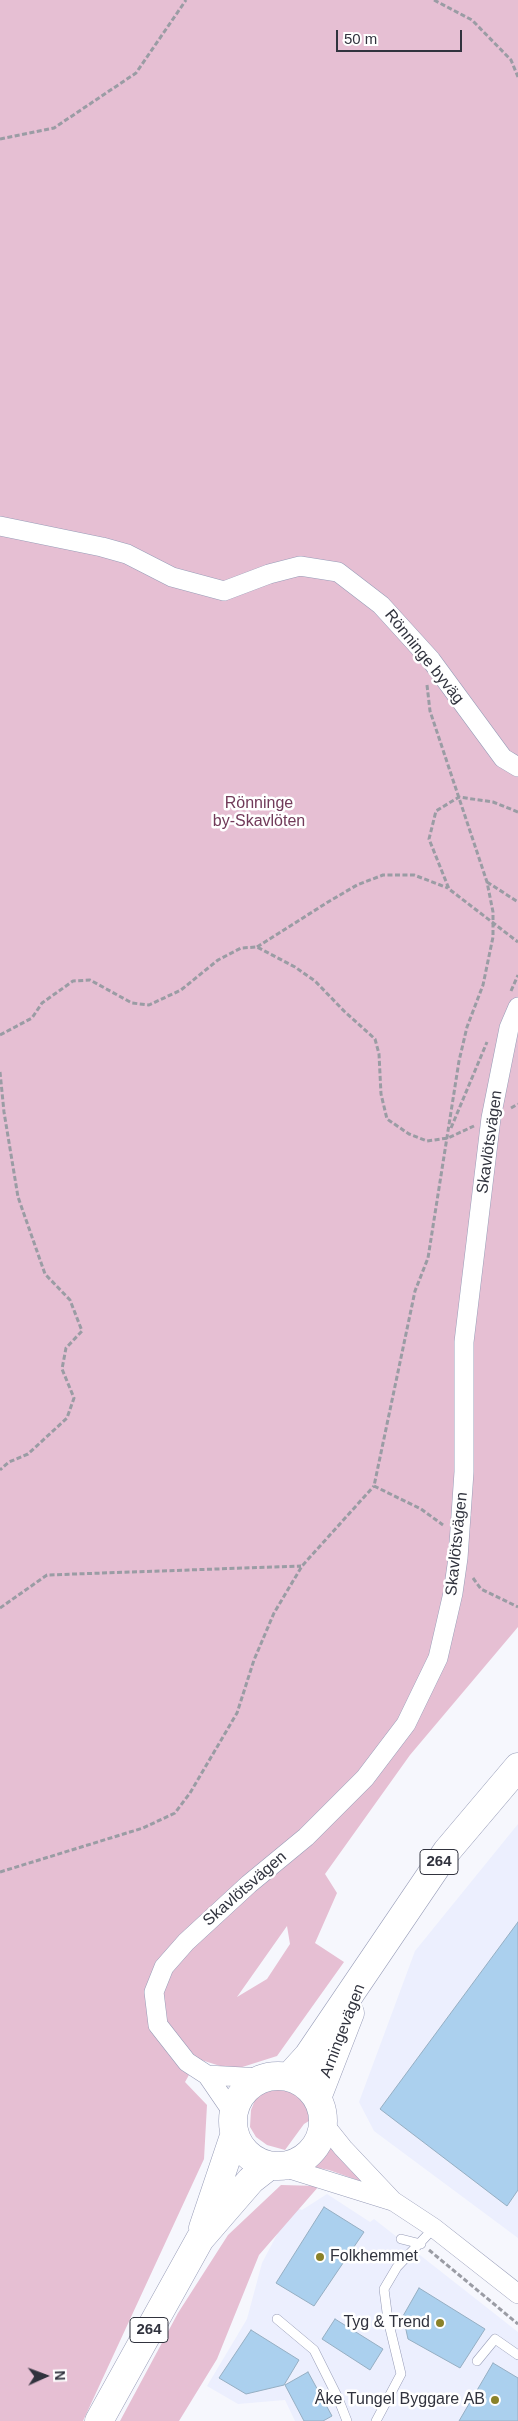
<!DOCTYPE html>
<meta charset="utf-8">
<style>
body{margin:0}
#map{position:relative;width:518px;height:2421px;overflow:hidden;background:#f6f7fd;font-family:Helvetica,sans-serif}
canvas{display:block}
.north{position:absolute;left:20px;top:2351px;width:50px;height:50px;-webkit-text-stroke:4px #fff;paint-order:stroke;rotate:88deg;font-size:14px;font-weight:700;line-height:20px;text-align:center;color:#31333e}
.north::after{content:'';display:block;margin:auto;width:18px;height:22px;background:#31333e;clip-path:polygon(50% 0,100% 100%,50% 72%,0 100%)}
.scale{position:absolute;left:336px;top:30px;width:126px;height:22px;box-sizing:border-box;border:2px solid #31333e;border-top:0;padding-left:6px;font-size:15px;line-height:18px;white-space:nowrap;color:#31333e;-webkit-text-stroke:4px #fff;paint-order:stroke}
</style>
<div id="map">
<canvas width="518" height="2421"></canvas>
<div class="north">N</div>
<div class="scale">50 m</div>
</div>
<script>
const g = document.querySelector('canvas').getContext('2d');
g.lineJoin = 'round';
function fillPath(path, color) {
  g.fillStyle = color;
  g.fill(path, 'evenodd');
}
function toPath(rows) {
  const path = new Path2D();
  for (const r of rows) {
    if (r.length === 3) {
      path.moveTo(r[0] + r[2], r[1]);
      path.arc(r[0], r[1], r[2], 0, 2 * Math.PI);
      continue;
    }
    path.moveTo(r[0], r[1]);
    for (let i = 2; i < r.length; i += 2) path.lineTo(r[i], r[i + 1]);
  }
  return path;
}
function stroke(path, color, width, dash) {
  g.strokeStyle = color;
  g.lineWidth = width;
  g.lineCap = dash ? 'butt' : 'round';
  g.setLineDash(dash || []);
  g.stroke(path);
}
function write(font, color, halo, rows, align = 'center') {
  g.font = font + ' Helvetica,sans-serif';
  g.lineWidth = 5;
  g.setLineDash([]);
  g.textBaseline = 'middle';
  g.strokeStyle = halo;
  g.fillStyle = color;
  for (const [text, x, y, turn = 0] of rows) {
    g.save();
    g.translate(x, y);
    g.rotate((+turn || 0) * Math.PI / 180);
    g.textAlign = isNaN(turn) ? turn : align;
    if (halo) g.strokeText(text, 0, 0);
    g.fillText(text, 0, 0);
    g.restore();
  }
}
const built = toPath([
 [518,1824,518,2238,374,2131,359,2102,415,1951],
 [327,2194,370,2222,374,2219,518,2332,518,2421,295,2421,285,2400,238,2404,207,2386,247,2319,262,2263,292,2206,302,2210]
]);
const green = toPath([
 [0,0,518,0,518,1627,410,1755,325,1874,337,1893,315,1943,344,1962,277,2056,233,2070,198,2059,185,2082,207,2105,204,2159,83,2421,0,2421],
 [287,1926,290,1944,267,1979,237,1997],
 [287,2085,300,2092,312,2110,312,2119,304,2124,285,2150,267,2145,256,2137,250,2127,251,2110,257,2095,270,2087],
 [331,2145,374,2186,329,2170,309,2166,318,2159,327,2146],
 [281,2185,319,2186,259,2255,217,2359,179,2421,120,2421,178,2313,228,2235]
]);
const building = toPath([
 [518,1922,518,2190,507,2206,380,2109,518,1922],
 [324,2207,364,2232,314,2306,276,2283,324,2207],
 [419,2288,485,2329,460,2368,408,2339,403,2316,419,2288],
 [335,2319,383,2349,370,2370,322,2339,335,2319],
 [251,2330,299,2360,284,2385,246,2394,219,2378,251,2330],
 [493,2363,518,2378,518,2421,459,2421,493,2363],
 [308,2372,332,2416,323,2421,304,2421,285,2385,308,2372]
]);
const path = toPath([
 [434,0,472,20,511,60,518,77],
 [0,139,54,128,136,73,186,0],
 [427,685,430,711,487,882,493,912,493,937,483,985,467,1027,459,1061,428,1258,415,1291,374,1486,421,1509,443,1525],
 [518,812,493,802,459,797,436,811,429,839,449,889,518,942],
 [487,882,518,902],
 [257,947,328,902,357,885,383,875,414,875,448,888],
 [511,991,518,975],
 [0,1035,32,1018,42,1003,73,981,90,980,132,1003,149,1005,181,990,218,960,241,948,257,947,295,967,315,981,344,1011,375,1039,379,1054,381,1094,387,1119,409,1134,427,1141,448,1138,474,1126],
 [0,1072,4,1112,18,1197,45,1274,70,1300,82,1331,66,1348,62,1369,74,1398,67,1418,28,1454,9,1462,0,1470],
 [511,1108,518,1104],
 [451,1128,487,1042],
 [473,1578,481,1589,518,1607],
 [0,1608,47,1575,301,1566],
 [0,1872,143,1828,175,1813,190,1793,237,1713,254,1660,274,1613,302,1566,374,1486],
 [429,2250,518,2324]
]);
const lane = toPath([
 [401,2239,421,2244],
 [277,2319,314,2350,338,2398,347,2421],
 [477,2361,495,2339,518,2355],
 [376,2421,401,2374,388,2320,384,2289,397,2267,434,2228]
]);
const street = toPath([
 [0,526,102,547,127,554,172,577,224,591,269,574,300,566,338,572,381,605,431,660,503,758,518,767],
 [207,2075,262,2078],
 [233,2113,207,2075,187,2062,158,2025,154,1992,164,1967,186,1942,249,1884,306,1837,365,1778,406,1724,438,1658,453,1593,458,1558,464,1472,464,1342,491,1118,509,1028,518,1007],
 [323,2123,343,2148,393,2201,434,2228,518,2294],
 [283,2167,392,2201]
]);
const primary = toPath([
 [278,2121,45],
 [289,2077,308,2056,447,1851,518,1767],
 [317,2098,350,2013],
 [203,2228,234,2136],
 [99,2421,200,2239,251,2180,269,2166]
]);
const markers = [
 [320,2257,5,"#8a8229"],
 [440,2323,5,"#8a8229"],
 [495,2400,5,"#8a8229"]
];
const shields = [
 [439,1862,38],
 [149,2330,38]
];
const shieldNames = [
 ["264",439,1862],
 ["264",149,2330]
];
const streetNames = [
 ["Rönninge byväg",424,657,51],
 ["Skavlötsvägen",490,1142,-82],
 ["Skavlötsvägen",457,1544,-84],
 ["Skavlötsvägen",245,1889,-41],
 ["Arningevägen",343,2031,-69]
];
const parkNames = [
 ["Rönninge",259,804],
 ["by-Skavlöten",259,822]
];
const poiNames = [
 ["Folkhemmet",330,2257,"left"],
 ["Tyg & Trend",430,2323],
 ["Åke Tungel Byggare AB",485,2400]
];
fillPath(built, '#eceffe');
fillPath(green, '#e6bfd3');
fillPath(building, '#abd0ee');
stroke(building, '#96afc3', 1);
stroke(lane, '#989db8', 10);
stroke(street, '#989db8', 20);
stroke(primary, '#989db8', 29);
stroke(path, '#9a9ca4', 3, [5, 2.5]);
stroke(lane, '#fff', 9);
stroke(street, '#fff', 19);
stroke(primary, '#fff', 28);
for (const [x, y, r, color] of markers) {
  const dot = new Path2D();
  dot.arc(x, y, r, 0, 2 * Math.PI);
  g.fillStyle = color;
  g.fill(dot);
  stroke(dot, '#fff', 2);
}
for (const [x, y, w] of shields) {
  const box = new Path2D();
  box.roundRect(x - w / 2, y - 12.5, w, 25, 4);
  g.fillStyle = '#fff';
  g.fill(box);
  stroke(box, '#31333e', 1);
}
write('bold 15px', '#31333e', null, shieldNames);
write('16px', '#31333e', '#fff', streetNames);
write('16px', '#713a59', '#fff', parkNames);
write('16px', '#31333e', '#fff', poiNames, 'right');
</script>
